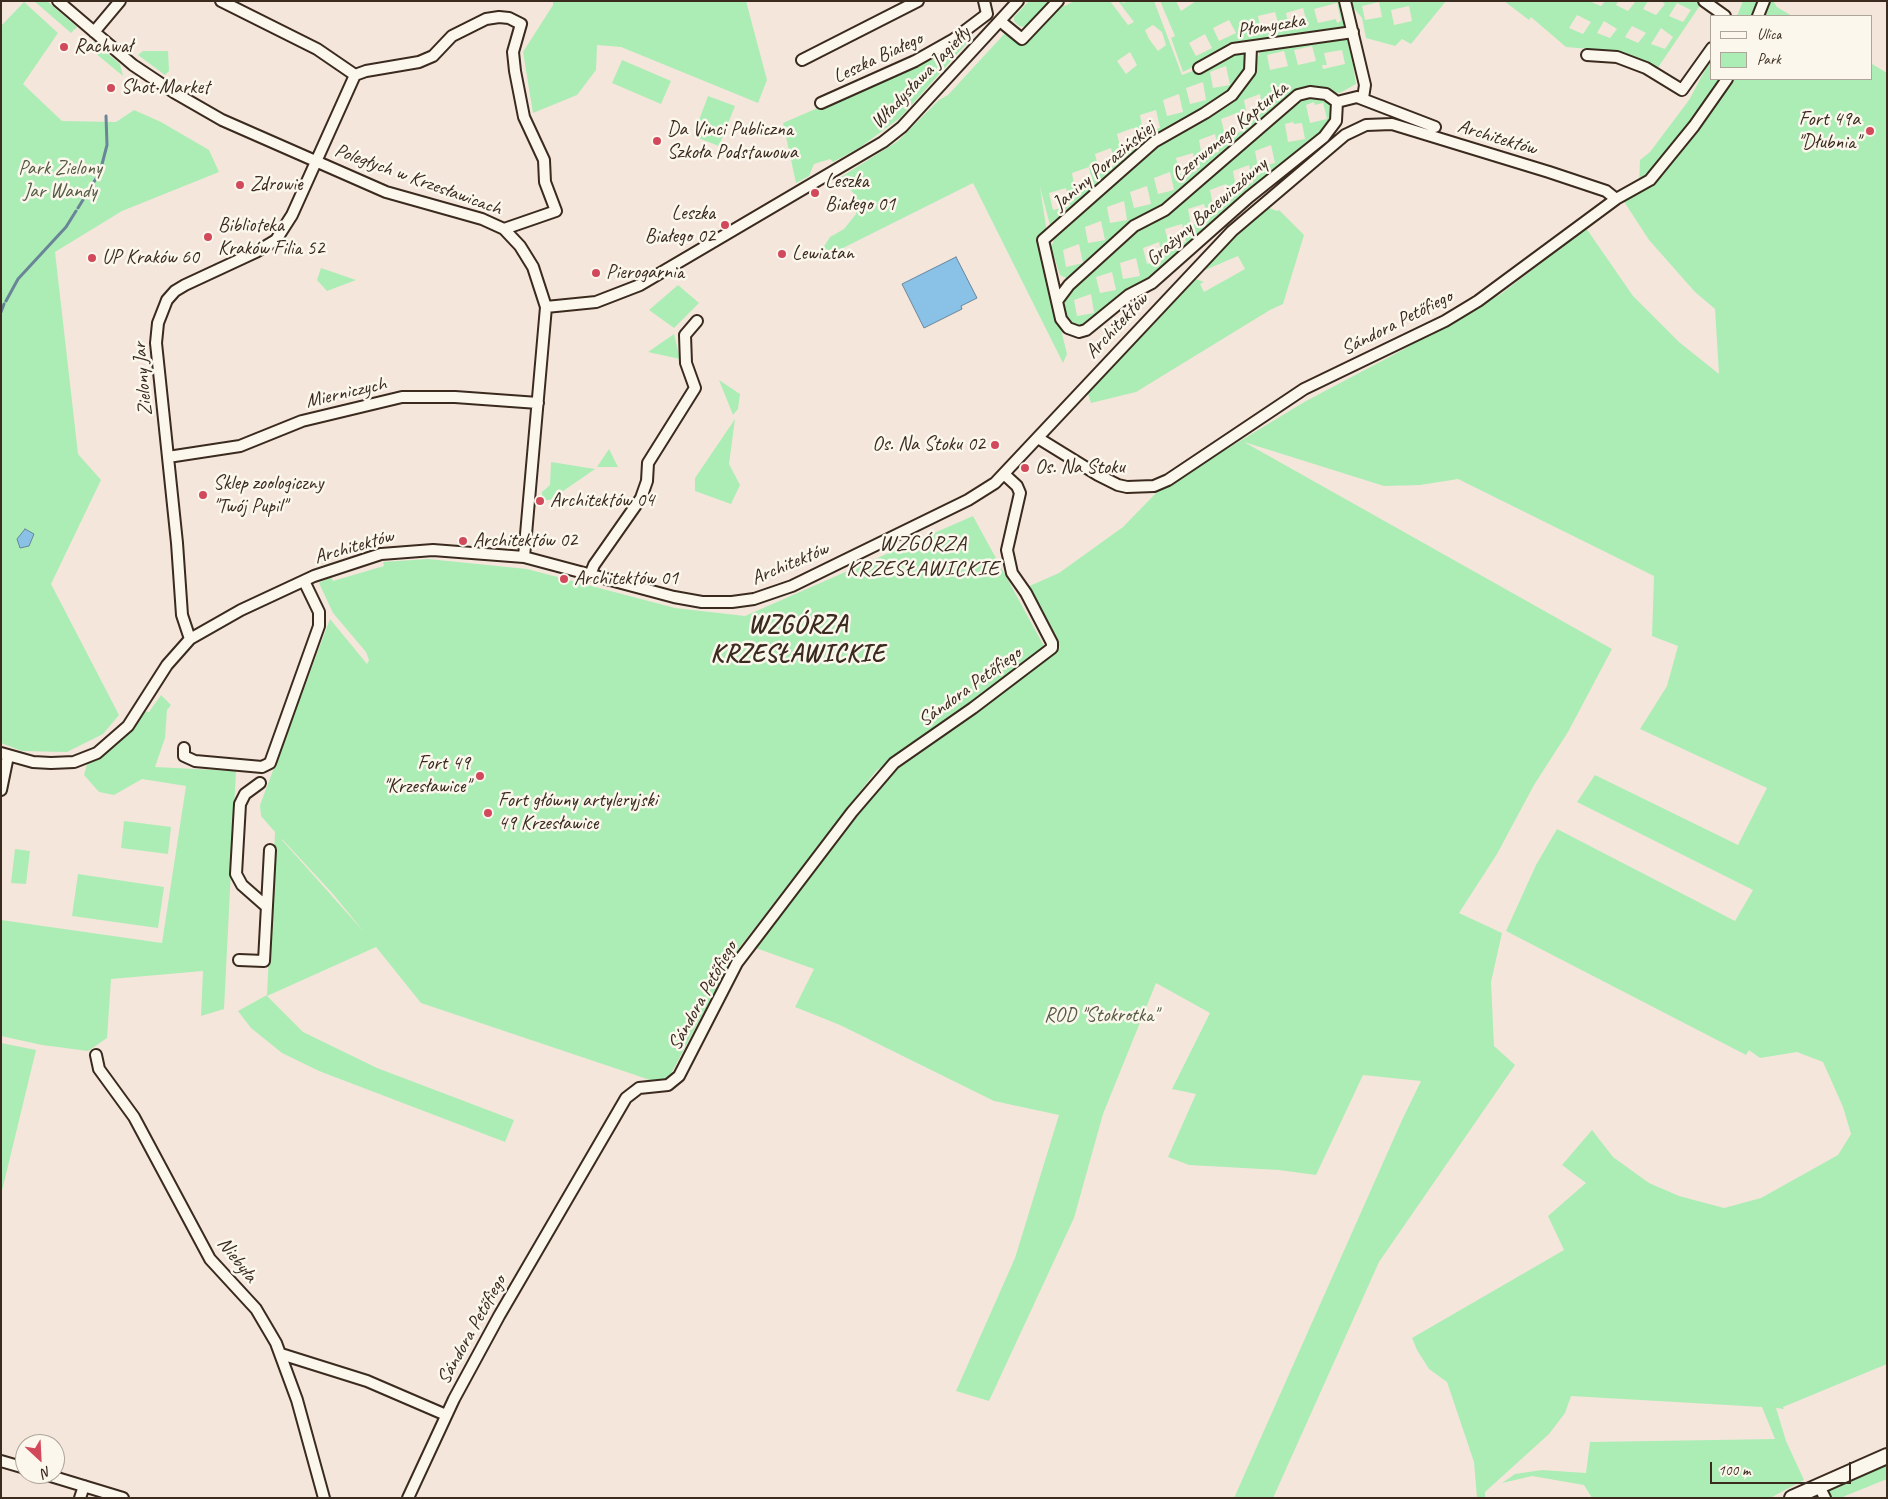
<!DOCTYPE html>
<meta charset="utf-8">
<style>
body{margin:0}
#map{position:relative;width:1888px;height:1499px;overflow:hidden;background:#f5e6db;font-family:Caveat,sans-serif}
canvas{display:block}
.frame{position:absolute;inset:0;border:2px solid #3b2a1e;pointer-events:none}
.legend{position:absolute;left:1710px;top:15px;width:162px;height:65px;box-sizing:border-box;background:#fbf7ec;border:1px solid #aea59a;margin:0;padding:6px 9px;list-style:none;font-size:15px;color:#3b2a1e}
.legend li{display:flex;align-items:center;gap:10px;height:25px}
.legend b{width:25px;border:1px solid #aea59a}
.north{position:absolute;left:15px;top:1434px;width:50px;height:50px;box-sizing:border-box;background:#fbf7ec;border:1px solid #aea59a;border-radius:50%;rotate:155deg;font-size:14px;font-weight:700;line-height:20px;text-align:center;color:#3b2a1e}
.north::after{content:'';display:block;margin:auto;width:18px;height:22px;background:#d1495b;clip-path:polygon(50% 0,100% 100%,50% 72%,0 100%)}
.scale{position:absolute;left:1710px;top:1462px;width:141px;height:22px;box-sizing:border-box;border:2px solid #3b2a1e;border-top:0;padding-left:6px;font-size:15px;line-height:18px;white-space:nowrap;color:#3b2a1e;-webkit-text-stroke:4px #fbf7ec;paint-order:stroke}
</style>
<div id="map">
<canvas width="1888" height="1499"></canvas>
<div class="frame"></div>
<ul class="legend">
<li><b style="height:6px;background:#fbf7ec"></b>Ulica</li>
<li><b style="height:14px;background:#acedb6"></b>Park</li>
</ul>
<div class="north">N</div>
<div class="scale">100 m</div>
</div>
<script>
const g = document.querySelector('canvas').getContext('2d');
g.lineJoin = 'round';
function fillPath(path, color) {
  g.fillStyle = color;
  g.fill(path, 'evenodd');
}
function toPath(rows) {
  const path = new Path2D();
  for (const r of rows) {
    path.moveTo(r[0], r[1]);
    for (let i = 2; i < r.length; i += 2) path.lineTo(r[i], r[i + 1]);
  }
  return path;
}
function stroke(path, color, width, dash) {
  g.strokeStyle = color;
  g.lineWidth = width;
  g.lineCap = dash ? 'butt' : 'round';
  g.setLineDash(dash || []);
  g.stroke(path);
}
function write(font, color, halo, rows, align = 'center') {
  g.font = font + ' Caveat,sans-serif';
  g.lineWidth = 5;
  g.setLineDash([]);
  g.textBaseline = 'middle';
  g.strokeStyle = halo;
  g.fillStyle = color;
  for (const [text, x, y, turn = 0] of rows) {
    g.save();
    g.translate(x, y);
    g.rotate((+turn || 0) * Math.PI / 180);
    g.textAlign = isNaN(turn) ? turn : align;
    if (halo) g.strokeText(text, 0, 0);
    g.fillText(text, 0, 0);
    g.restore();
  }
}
const green = toPath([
 [34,1,47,1,77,27,71,33],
 [553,1,746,1,767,80,758,103,621,47,597,45,596,70,577,95,533,113,523,52,553,5],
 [1029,1,1052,1,1025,27,1019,26,1014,21,1014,17],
 [1074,1,1110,1,1128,25,1134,22,1118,1,1124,3,1128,1,1154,1,1182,75,1243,52,1247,53,1247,62,1237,81,1219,99,1191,118,1144,142,1145,145,1132,157,1122,162,1123,166,1108,179,1099,181,1100,185,1062,219,1050,225,1040,187,1047,233,1039,240,1067,354,1063,363,973,183,823,258,820,253,830,237,844,229,856,214,854,194,841,177,898,141,939,100,948,95,1006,32,1022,44,1060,4,1065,6],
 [1153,25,1162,32,1166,45,1158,51,1149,39,1145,30],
 [1130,52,1137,65,1126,74,1117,61],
 [1226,66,1230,85,1213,88,1210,72],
 [1203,82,1206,100,1190,104,1186,88],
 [1179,94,1183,112,1167,116,1163,100],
 [1156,110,1160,128,1143,131,1140,115],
 [1133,128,1137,146,1121,150,1117,134],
 [1111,148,1115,166,1099,170,1095,154],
 [1089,167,1093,185,1075,189,1072,173],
 [1066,188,1070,206,1053,210,1049,193],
 [1160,1,1176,1,1181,11,1196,1,1339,1,1345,28,1235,46,1183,72,1171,38,1175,36],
 [1337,3,1341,21,1337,23,1336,19,1318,23,1314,9],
 [1303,8,1307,23,1289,27,1286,13],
 [1275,12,1279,27,1261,31,1258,16],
 [1229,20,1236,33,1219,41,1213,28],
 [1205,34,1212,48,1196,56,1189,43],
 [1351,1,1446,1,1411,44,1402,39,1395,46,1366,38,1362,18,1352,6],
 [1379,2,1382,17,1365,20,1362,6],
 [1409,6,1412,21,1394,25,1391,10],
 [1504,1,1589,1,1601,6,1605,1,1618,1,1616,5,1628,11,1636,1,1648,1,1643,9,1656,15,1665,4,1661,1,1697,1,1701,4,1657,69,1623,52,1566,47,1531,17,1529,20],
 [1677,3,1691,10,1683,22,1669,16],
 [1577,15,1591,22,1583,34,1569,28],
 [1604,21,1617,29,1610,38,1597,33],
 [1632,26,1646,33,1638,43,1625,37],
 [1661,28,1673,37,1665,49,1651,44],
 [1743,1,1773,1,1777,7,1792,16,1737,16],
 [24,2,58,33,23,84,62,121,116,122,134,110,161,122,209,150,219,172,122,211,55,252,78,454,101,480,51,584,119,715,103,734,67,752,22,751,1,743,1,26],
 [974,35,900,118,859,148,833,162,830,159,814,164,809,176,796,183,783,123,940,55,955,43],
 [1349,39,1356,84,1340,93,1312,88,1291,94,1167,203,1159,205,1159,209,1137,220,1068,279,1060,275,1051,247,1055,237,1162,141,1193,125,1254,71,1260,50],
 [1312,46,1316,61,1298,65,1294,50],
 [1342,50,1345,64,1323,69,1322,65,1327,65,1324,53],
 [1284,51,1288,66,1270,70,1267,55],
 [1260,94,1263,112,1247,116,1244,100],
 [1237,113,1241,132,1225,135,1221,119],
 [1215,134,1219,152,1202,156,1199,140],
 [1193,153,1197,171,1180,174,1176,158],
 [1170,172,1174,190,1158,194,1154,178],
 [1147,186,1151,204,1134,208,1130,192],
 [1124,201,1127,220,1110,223,1107,207],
 [1101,221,1105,240,1088,243,1085,227],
 [1079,244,1083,263,1066,267,1063,250],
 [94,42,120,64,123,76,89,48],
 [143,51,168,51,169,71,165,75,138,55],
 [1712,57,1712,79,1872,79,1872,64,1887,73,1887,1364,1783,1407,1784,1409,1776,1408,1786,1441,1804,1480,1770,1498,1592,1498,1584,1485,1532,1476,1502,1483,1515,1474,1542,1470,1586,1473,1590,1442,1775,1439,1762,1407,1571,1396,1565,1413,1549,1434,1485,1492,1485,1498,1477,1498,1474,1462,1447,1382,1429,1369,1417,1350,1412,1338,1564,1250,1548,1216,1586,1183,1562,1165,1592,1130,1613,1157,1649,1183,1679,1196,1724,1208,1761,1198,1838,1155,1851,1134,1843,1107,1823,1062,1797,1052,1760,1058,1749,1050,1746,1055,1506,931,1536,865,1557,829,1735,921,1753,890,1577,802,1595,775,1738,845,1767,788,1640,729,1667,686,1678,646,1652,636,1654,576,1458,479,1420,485,1384,486,1244,442,1612,649,1568,732,1534,785,1497,854,1459,913,1502,933,1491,982,1494,1046,1515,1065,1379,1262,1273,1498,1234,1498,1402,1120,1421,1081,1363,1075,1316,1175,1279,1170,1189,1165,1168,1157,1196,1094,1172,1089,1210,1013,1156,983,1103,1114,1074,1218,989,1401,956,1391,1015,1258,1059,1115,994,1101,840,1025,795,1007,814,969,753,947,818,866,888,774,1060,648,1025,588,1059,573,1123,527,1159,490,1306,401,1395,354,1501,294,1586,228,1633,296,1679,342,1719,374,1715,309,1695,292,1649,240,1623,200,1639,187,1640,160,1650,152,1689,100],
 [622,60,671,81,661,104,612,83],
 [708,96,735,106,719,146,693,136],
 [1311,97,1328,99,1333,103,1332,123,1148,281,1089,326,1078,328,1072,325,1067,320,1063,307,1068,292,1141,228,1165,216,1292,105],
 [1314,102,1315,105,1323,103,1327,119,1310,123,1306,105],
 [1293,122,1294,124,1302,123,1305,139,1288,142,1285,124],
 [1271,145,1275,163,1258,167,1255,151],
 [1249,165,1253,183,1236,187,1233,171],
 [1226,184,1230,202,1213,206,1210,190],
 [1204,204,1208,222,1191,225,1188,209],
 [1182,224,1186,242,1169,245,1165,229],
 [1159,242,1163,260,1147,264,1143,248],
 [1136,258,1140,276,1123,279,1120,263],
 [1112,272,1116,290,1100,293,1096,277],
 [1091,294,1094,313,1077,316,1074,300],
 [1269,208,1277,211,1279,210,1304,235,1283,304,1270,310,1136,392,1091,403,1087,391,1193,278,1204,282,1200,284,1204,292,1245,269,1238,256,1198,273,1235,234],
 [321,268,356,280,327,291,317,280],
 [678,285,699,303,674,328,649,310],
 [674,334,680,359,648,352],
 [719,380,740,394,738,409,733,415],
 [735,419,729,464,740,485,731,504,695,491,695,478],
 [609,449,618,467,597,467],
 [551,462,595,469,550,500,542,500,542,492,550,485],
 [973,516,1045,648,876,771,736,952,665,1085,421,1003,376,947,267,996,303,1032,377,1068,514,1120,505,1142,319,1071,282,1053,251,1028,238,1011,267,995,275,832,261,816,260,805,330,619,367,664,369,660,366,652,333,613,319,583,331,577,333,581,384,566,383,562,428,559,527,569,675,608,745,616],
 [282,839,333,894,364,932,282,840],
 [161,695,171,705,167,710,165,738,155,767,236,771,224,1009,201,1016,203,971,111,979,107,1038,88,1051,42,1045,1,1036,1,920,162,943,186,786,142,779,114,795,99,792,84,775,88,761,115,746,143,711,149,712],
 [124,821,171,827,168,854,121,848],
 [15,849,30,851,26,884,11,883],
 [78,874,164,887,158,928,72,916],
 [1,1043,36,1050,1,1195],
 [1887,1464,1887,1479,1840,1498,1829,1498,1828,1490,1832,1488]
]);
const water = toPath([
 [956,257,977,298,961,306,962,309,924,328,902,284,956,257],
 [25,529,34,534,29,546,20,548,17,539,25,529]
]);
const stream = toPath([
 [78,208,100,172,107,145,106,116],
 [6,301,18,279,66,227,76,211],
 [1,312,4,304]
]);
const street = toPath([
 [58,1,133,65,175,93,222,120,386,192,482,219,504,229,520,246,533,267,546,307,524,557],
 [221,1,317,49,355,75],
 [1345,1,1365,85,1363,98],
 [1704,1,1725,16],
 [1758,16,1764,1],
 [1000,21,1022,39,1058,1],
 [94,32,120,1],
 [1251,48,1250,71,1232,95,1205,113,1154,142,1043,240,1061,319,1068,328,1079,332,1086,330,1129,295,1152,283,1249,197,1324,137,1336,121,1337,102],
 [1587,55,1617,57,1646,68,1682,90,1712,48],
 [802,60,918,1],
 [1199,68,1233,49,1353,32],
 [821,103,915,61,954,39,987,14,984,1],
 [1057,301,1069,285,1134,226,1165,210,1298,95,1310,92,1326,94,1337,102,1357,97,1435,127],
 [546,307,596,302,640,285,883,142,902,127,1018,1],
 [1038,438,1098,475,1118,485,1127,487,1154,486,1168,480,1304,389,1445,321,1478,301,1616,199,1650,180,1694,126,1727,79],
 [168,457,240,446,302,421,402,397,455,397,538,403],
 [590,575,594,565,641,498,647,481,648,463,695,388,686,363,685,335,697,321],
 [190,639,182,615,177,543,156,343,158,323,167,300,175,291,185,285,256,252,276,240,292,215,355,75,366,71,419,62,433,56,452,36,486,19,499,17,509,18,521,24,513,52,515,71,524,117,544,160,545,182,556,211,504,229],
 [184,748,184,756,195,761,262,767,270,763,319,626,319,612,304,581],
 [1,753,33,762,51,763,74,762,97,753,128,726,167,665,190,639,241,610,314,576,381,554,433,550,524,557,674,597,702,602,732,602,754,599,792,586,968,500,995,483,1232,231,1345,135,1366,125,1392,124,1549,172,1606,191,1616,199],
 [260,783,245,794,240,804,236,874,242,885,267,907],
 [1,790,8,756],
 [239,960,264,961,270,850],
 [96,1055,99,1069,134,1117,210,1259,256,1309,276,1343,297,1400,324,1498],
 [281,1354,367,1381,446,1415],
 [1,1461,25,1468],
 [44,1474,123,1498],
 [1819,1486,1825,1498],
 [80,1498,84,1486],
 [408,1498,454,1399,499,1316,626,1098,639,1088,668,1085,679,1076,737,963,852,812,894,763,973,708,1052,648,1052,643,1026,593,1012,573,1007,550,1020,493,1017,486,1004,474]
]);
const secondary = toPath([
 [1792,1498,1887,1456]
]);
const markers = [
 [64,47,5,"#d1495b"],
 [111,88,5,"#d1495b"],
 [1870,131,5,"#d1495b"],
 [657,141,5,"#d1495b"],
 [240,185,5,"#d1495b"],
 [815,193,5,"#d1495b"],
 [725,225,5,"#d1495b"],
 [208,237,5,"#d1495b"],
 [782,254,5,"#d1495b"],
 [92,258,5,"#d1495b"],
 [596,273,5,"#d1495b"],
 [995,445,5,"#d1495b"],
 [1025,468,5,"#d1495b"],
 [203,495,5,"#d1495b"],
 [540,501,5,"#d1495b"],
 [463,541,5,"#d1495b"],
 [564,579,5,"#d1495b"],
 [480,776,5,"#d1495b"],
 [488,813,5,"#d1495b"]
];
const streetNames = [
 ["Płomyczka",1271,26,-9],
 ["Leszka Białego",878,58,-25],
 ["Władysława Jagiełły",921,78,-46],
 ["Czerwonego Kapturka",1230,132,-40],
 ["Architektów",1497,138,17],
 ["Janiny Porazińskiej",1104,166,-40],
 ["Poległych w Krzesławicach",418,180,20],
 ["Grażyny Bacewiczówny",1207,212,-41],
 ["Sándora Petőfiego",1397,323,-27],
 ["Architektów",1117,326,-47],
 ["Zielony Jar",143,379,-95],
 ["Mierniczych",346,393,-13],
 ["Architektów",354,547,-16],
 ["Architektów",790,564,-23],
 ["Sándora Petőfiego",970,687,-36],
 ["Sándora Petőfiego",703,996,-61],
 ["Niebyła",237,1260,52],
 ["Sándora Petőfiego",472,1330,-61]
];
const poiNames = [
 ["Rachwał",74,47],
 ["Shot Market",121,88],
 ["Fort 49a",1860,120,"right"],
 ["\"Dłubnia\"",1860,143,"right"],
 ["Da Vinci Publiczna",667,130],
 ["Szkoła Podstawowa",667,153],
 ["Leszka",825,182],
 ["Białego 01",825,205],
 ["Zdrowie",250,185],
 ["Leszka",715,214,"right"],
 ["Białego 02",715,237,"right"],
 ["Biblioteka",218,226],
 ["Kraków Filia 52",218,249],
 ["Lewiatan",792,254],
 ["UP Kraków 60",102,258],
 ["Pierogarnia",606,273],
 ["Os. Na Stoku 02",985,445,"right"],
 ["Os. Na Stoku",1035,468],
 ["Sklep zoologiczny",213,484],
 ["\"Twój Pupil\"",213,507],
 ["Architektów 04",550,501],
 ["Architektów 02",473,541],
 ["Architektów 01",574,579],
 ["Fort 49",470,764,"right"],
 ["\"Krzesławice\"",470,787,"right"],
 ["Fort główny artyleryjski",498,801],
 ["49 Krzesławice",498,824]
];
const parkNames = [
 ["Park Zielony",60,169],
 ["Jar Wandy",60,192],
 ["ROD \"Stokrotka\"",1101,1016]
];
const quarterNames = [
 ["WZGÓRZA",923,544],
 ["KRZESŁAWICKIE",923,569]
];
const districtNames = [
 ["WZGÓRZA",798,625],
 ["KRZESŁAWICKIE",798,654]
];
fillPath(green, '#acedb6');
fillPath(water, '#89c1e7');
stroke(water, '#6a8597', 1);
stroke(stream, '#6a8597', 3);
stroke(street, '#3b2a1e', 14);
stroke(secondary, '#3b2a1e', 18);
stroke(street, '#fbf7ec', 10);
stroke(secondary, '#fbf7ec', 14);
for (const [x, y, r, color] of markers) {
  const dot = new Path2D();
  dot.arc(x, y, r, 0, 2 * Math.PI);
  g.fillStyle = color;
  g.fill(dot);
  stroke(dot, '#fbf7ec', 2);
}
write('20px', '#3b2a1e', '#fbf7ec', streetNames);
write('20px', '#3b2a1e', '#fbf7ec', poiNames, 'left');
write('20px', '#575b44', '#fbf7ec', parkNames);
g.letterSpacing = '1px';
write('22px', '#3b2a1e', '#fbf7ec', quarterNames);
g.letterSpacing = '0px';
g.letterSpacing = '1px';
write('bold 25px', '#3b2a1e', '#fbf7ec', districtNames);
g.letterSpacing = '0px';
</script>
